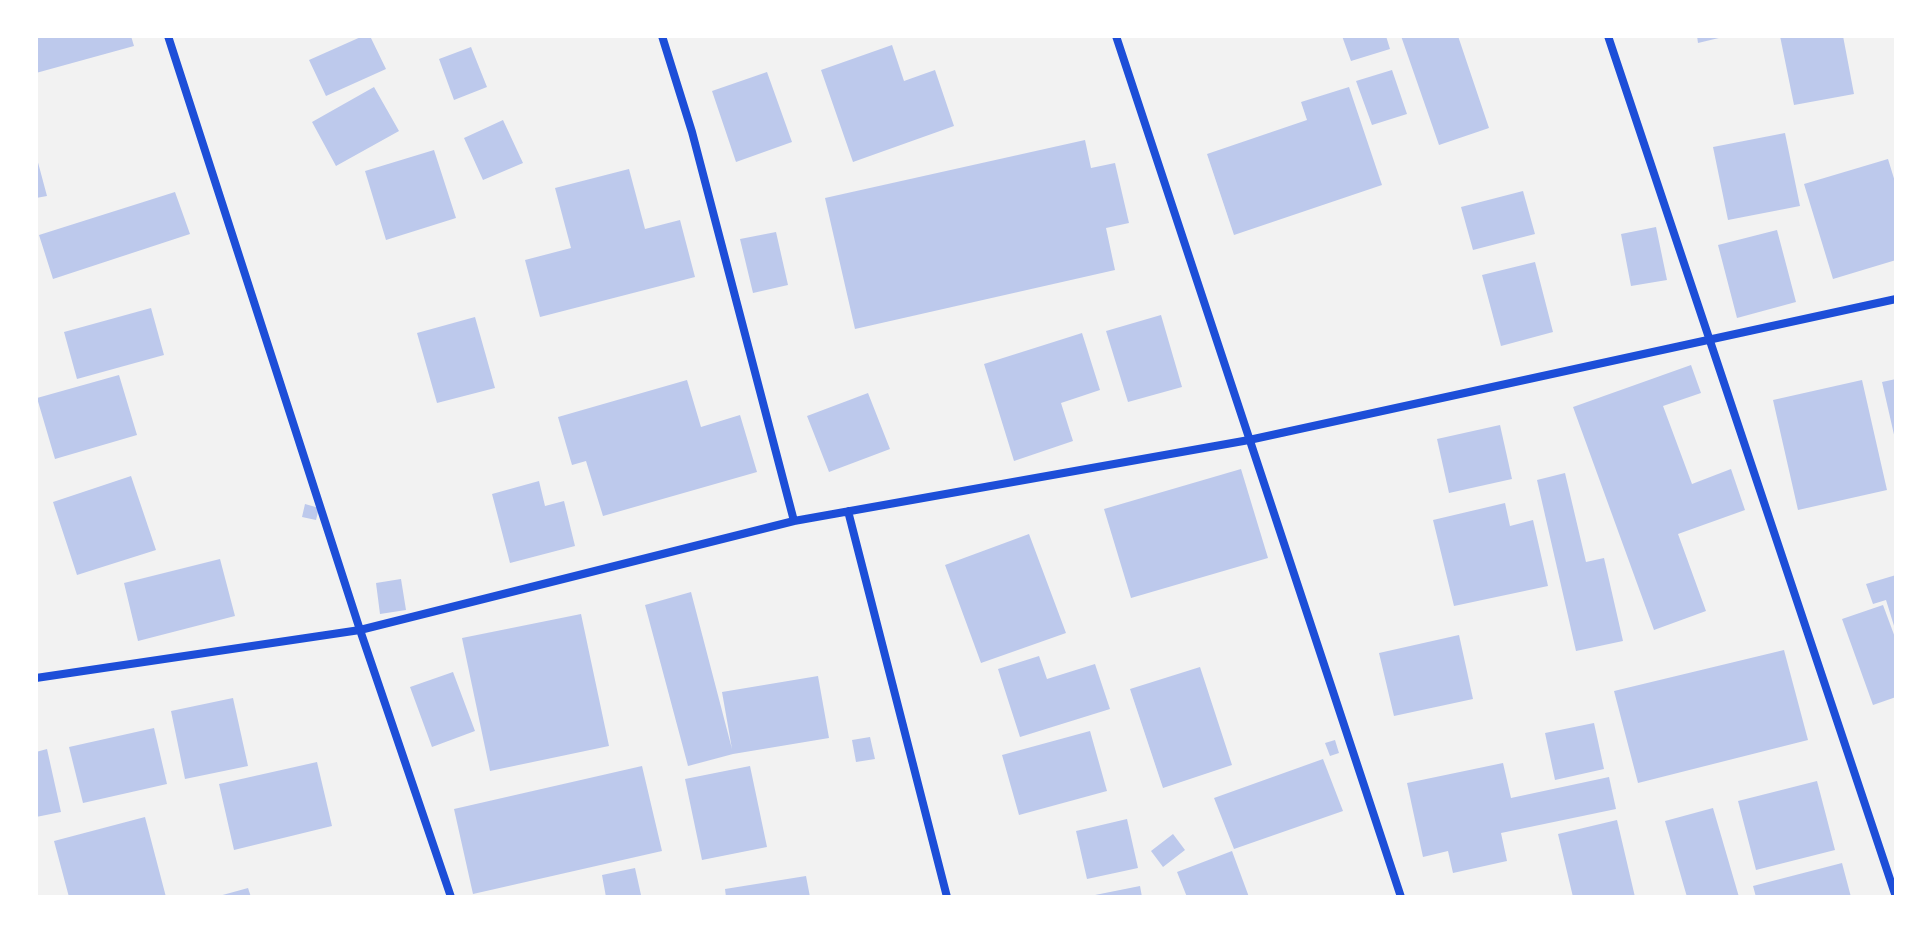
<!DOCTYPE html>
<style>
body{margin:0}
#map{position:relative;width:1932px;height:933px;overflow:hidden;background:#f2f2f2;font-family:"Noto Sans",sans-serif}
canvas{display:block}
.frame{position:absolute;inset:0;border:38px solid #fff;pointer-events:none}
</style>
<div id="map">
<canvas width="1932" height="933"></canvas>
<div class="frame"></div>
</div>
<script>
const g = document.querySelector('canvas').getContext('2d');
g.lineJoin = 'round';
function fillPath(path, color) {
  g.fillStyle = color;
  g.fill(path, 'evenodd');
}
function toPath(rows) {
  const path = new Path2D();
  for (const r of rows) {
    path.moveTo(r[0], r[1]);
    for (let i = 2; i < r.length; i += 2) path.lineTo(r[i], r[i + 1]);
  }
  return path;
}
function stroke(path, color, width, dash) {
  g.strokeStyle = color;
  g.lineWidth = width;
  g.lineCap = dash ? 'butt' : 'round';
  g.setLineDash(dash || []);
  g.stroke(path);
}
const building = toPath([
 [36,36,131,36,134,46,36,73],
 [363,36,370,36,386,69,326,96,309,60],
 [1342,36,1386,36,1390,49,1351,61],
 [1401,36,1458,36,1489,128,1439,145],
 [1697,36,1723,36,1723,37,1698,43],
 [1780,36,1843,36,1854,94,1794,105],
 [892,45,904,81,935,70,954,126,853,162,821,70],
 [471,47,487,87,454,100,439,59],
 [1392,70,1407,114,1372,125,1356,81],
 [767,72,792,142,736,162,712,91],
 [374,87,399,131,336,166,312,122],
 [1349,87,1382,185,1234,235,1207,154,1307,120,1301,102],
 [503,120,523,163,483,180,464,138],
 [1785,133,1800,206,1728,220,1713,147],
 [1085,140,1091,168,1115,163,1129,223,1106,228,1115,270,855,329,825,198],
 [434,150,456,218,386,240,365,171],
 [36,155,47,196,36,198],
 [1888,159,1896,185,1896,260,1833,279,1804,184],
 [629,169,645,229,680,220,695,277,540,317,525,260,571,248,555,188],
 [1523,191,1535,234,1473,250,1461,207],
 [175,192,190,234,53,279,39,235],
 [1656,227,1667,280,1631,286,1621,234],
 [1777,230,1796,302,1737,318,1718,245],
 [776,232,788,285,753,293,740,239],
 [1535,262,1553,332,1501,346,1482,275],
 [151,308,164,355,77,379,64,332],
 [1161,315,1182,387,1128,402,1106,331],
 [475,317,495,388,437,403,417,333],
 [1082,333,1100,390,1061,403,1073,441,1014,461,984,364],
 [1691,365,1701,393,1663,406,1692,484,1731,469,1745,510,1678,534,1706,611,1654,630,1573,407],
 [119,375,137,435,55,459,37,398],
 [1896,379,1896,439,1895,439,1882,382],
 [687,380,701,427,740,415,757,472,603,516,586,461,572,465,558,417],
 [1862,380,1887,490,1798,510,1773,400],
 [868,393,890,449,829,472,807,416],
 [1500,425,1512,479,1449,493,1437,439],
 [1241,469,1268,558,1131,598,1104,509],
 [1565,473,1586,562,1604,558,1623,641,1576,651,1537,480],
 [131,476,156,550,77,575,53,502],
 [539,481,545,506,564,501,575,546,510,563,492,494],
 [1505,503,1510,526,1533,520,1548,586,1454,606,1433,520],
 [305,504,319,508,316,520,302,517],
 [1029,534,1066,633,981,663,945,565],
 [220,559,235,616,138,641,124,583],
 [1896,575,1896,629,1895,629,1886,600,1873,604,1866,584],
 [401,579,406,610,380,614,376,583],
 [691,592,732,749,722,692,818,676,829,738,733,754,688,766,645,605],
 [1883,605,1896,640,1896,697,1873,705,1842,619],
 [581,614,609,746,490,771,462,638],
 [1459,635,1473,699,1394,716,1379,653],
 [1784,650,1808,740,1638,783,1614,691],
 [1039,656,1047,679,1095,664,1110,709,1020,737,998,669],
 [1200,667,1232,765,1163,788,1130,689],
 [453,672,475,731,432,747,410,687],
 [233,698,248,766,185,779,171,711],
 [1594,723,1604,769,1555,780,1545,733],
 [154,728,167,784,83,803,69,747],
 [1090,731,1107,791,1019,815,1002,755],
 [870,737,875,759,856,762,852,740],
 [1335,740,1339,753,1330,756,1325,743],
 [47,749,61,812,36,817,36,752],
 [1323,759,1343,811,1234,849,1214,798],
 [317,762,332,826,234,850,219,784],
 [1503,763,1511,798,1609,777,1616,809,1501,833,1507,861,1453,873,1448,851,1423,857,1407,783],
 [642,766,662,851,473,894,454,809],
 [750,766,767,847,702,860,685,779],
 [1817,781,1835,850,1756,870,1738,801],
 [1713,808,1739,897,1687,897,1665,821],
 [145,817,166,897,69,897,54,841],
 [1127,819,1138,868,1087,879,1076,831],
 [1617,820,1635,897,1573,897,1558,834],
 [1173,834,1185,850,1163,867,1151,851],
 [1232,851,1249,897,1187,897,1177,872],
 [1842,863,1851,897,1756,897,1753,886],
 [635,868,641,895,606,897,602,875],
 [806,876,810,897,726,897,725,889],
 [1140,886,1142,897,1091,897,1090,896],
 [248,888,251,897,220,897,219,896]
]);
const minor = toPath([
 [168,36,360,630,451,897],
 [662,36,692,132,794,521],
 [1116,36,1401,897],
 [1608,36,1896,897],
 [848,511,947,897],
 [36,678,360,630,794,521,1249,440,1896,299]
]);
fillPath(building, '#bdc9ec');
stroke(minor, '#1d4ed8', 8);
</script>
